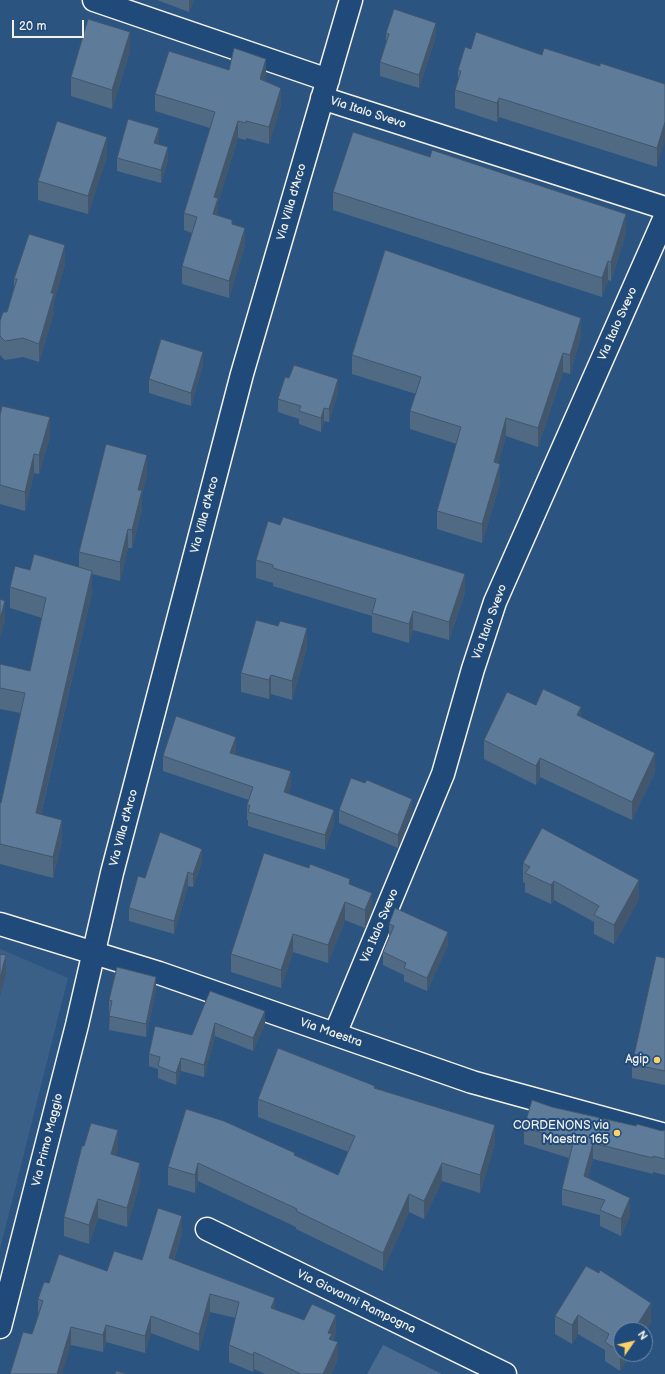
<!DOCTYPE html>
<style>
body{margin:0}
#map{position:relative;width:665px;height:1374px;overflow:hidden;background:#2c5481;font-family:"Balsamiq Sans",sans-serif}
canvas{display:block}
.north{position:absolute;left:613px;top:1322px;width:40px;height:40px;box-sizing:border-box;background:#1f4a7a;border:1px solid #748da6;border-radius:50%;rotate:56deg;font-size:11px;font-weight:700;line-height:16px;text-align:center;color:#f4f1e8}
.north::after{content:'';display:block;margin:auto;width:14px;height:18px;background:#ffd166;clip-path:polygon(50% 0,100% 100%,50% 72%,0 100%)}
.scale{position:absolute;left:12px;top:20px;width:72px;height:18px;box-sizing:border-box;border:2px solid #f4f1e8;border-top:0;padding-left:5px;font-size:12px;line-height:14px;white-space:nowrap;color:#f4f1e8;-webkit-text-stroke:3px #1f4a7a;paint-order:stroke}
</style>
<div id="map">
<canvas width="665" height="1374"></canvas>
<div class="north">N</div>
<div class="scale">20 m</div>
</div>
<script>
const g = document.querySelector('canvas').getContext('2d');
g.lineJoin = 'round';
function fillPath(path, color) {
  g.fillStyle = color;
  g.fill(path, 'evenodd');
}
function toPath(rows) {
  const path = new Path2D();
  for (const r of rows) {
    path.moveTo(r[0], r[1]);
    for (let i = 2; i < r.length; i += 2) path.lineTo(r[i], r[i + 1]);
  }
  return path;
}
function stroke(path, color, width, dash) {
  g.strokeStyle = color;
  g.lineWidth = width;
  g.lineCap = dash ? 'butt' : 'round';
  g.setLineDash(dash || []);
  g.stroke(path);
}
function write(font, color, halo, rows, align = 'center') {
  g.font = font + ' "Balsamiq Sans",sans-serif';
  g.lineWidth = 4;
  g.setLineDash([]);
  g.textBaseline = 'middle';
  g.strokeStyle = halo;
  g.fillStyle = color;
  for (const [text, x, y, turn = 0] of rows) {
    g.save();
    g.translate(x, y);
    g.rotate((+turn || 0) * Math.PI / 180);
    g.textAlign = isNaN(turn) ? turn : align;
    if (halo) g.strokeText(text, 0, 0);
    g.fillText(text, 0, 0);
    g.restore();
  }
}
const built = toPath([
 [0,949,68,978,0,1249]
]);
const green = toPath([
 [383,1345,442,1374,367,1374]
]);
const minor = toPath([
 [94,0,328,80],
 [322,98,665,208],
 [335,1034,443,774,473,669,495,602,665,217],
 [207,1229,505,1374],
 [0,1327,77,1025,112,873,242,374,351,0]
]);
const major = toPath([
 [0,924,159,973,472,1082,665,1135]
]);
const wall = toPath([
 [157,0,194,0,189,12],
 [386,33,436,36,419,88,380,76,380,62,386,44],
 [471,49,542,55,600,66,665,84,657,167,499,117,497,122,455,108,455,90,458,80,458,70],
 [130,51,112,109,71,96,71,77],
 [229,70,266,76,264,81,281,105,269,144,246,138,246,140,238,138,218,202,218,216,232,224,245,245,229,298,182,284,182,266,192,233,184,230,184,213,210,128,155,111,155,94],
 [159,141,158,144,168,160,161,183,117,171,117,158],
 [107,156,88,214,38,200,38,181],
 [333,192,626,233,611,281,608,280,602,297,333,210],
 [65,264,54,301,54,312,39,362,23,357,5,360,0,355,0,321,7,312,14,287,14,279],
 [581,336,570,374,563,372,538,447,506,436,498,464,500,483,482,543,437,529,437,511,457,444,410,429,410,411,416,394,352,374,352,355],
 [203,365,191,406,149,393,149,379],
 [338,392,329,422,324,421,321,432,299,424,299,419,278,412,278,399],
 [0,415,50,436,39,474,34,473,25,511,0,504],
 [147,474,142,495,142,509,132,548,128,548,120,581,92,574,92,592,41,814,62,840,53,878,0,864,0,803,1,803,21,713,0,709,0,664,30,671,42,618,10,608,10,587,30,570,79,568,79,552],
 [256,560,465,592,449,640,413,630,409,643,372,632,372,616,273,586,273,583,256,578],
 [307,647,292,700,271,694,269,699,241,692,241,673],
 [536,705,581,717,655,772,632,820,540,777,536,785,484,759,484,740],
 [236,751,235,754,291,786,288,793,334,824,325,850,248,826,248,820,247,820,247,805,249,800,163,771,163,756],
 [339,810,412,812,398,848,339,823],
 [202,862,193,887,188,886,174,934,129,921,129,908,145,878],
 [523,863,639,899,614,944,594,934,594,922,554,900,551,904,525,892,525,883,523,882],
 [350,885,372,911,365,928,345,920,328,963,293,952,281,988,231,972,231,954],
 [389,924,448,945,427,991,404,981,404,975,383,965,383,952,389,937],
 [665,958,665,1085,632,1078,632,1064],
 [156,990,146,1037,109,1030,110,1013,109,1013,109,1000],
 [210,991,265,1024,253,1051,215,1036,204,1077,181,1071,176,1085,158,1078,158,1069,149,1066,149,1054,192,1035],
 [375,1088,495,1143,480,1193,442,1181,424,1219,409,1212,383,1271,296,1229,296,1227,198,1181,195,1193,168,1185,168,1167,186,1109,295,1155,338,1175,349,1152,258,1117,258,1099],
 [552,1107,636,1126,662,1131,665,1130,665,1175,653,1172,653,1174,593,1159,588,1178,630,1215,621,1236,600,1226,600,1215,562,1205,562,1189,569,1158,524,1144,524,1127],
 [84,1146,118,1149,116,1155,140,1182,127,1227,98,1218,89,1244,64,1236,64,1217],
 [182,1233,174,1260,275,1310,336,1332,333,1340,338,1359,331,1374,265,1374,254,1369,253,1372,229,1362,229,1345,236,1318,210,1312,199,1351,151,1333,145,1353,106,1342,103,1352,71,1345,38,1316,38,1299,49,1283,107,1271,142,1260],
 [586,1266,651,1322,620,1371,605,1361,605,1350,578,1334,572,1344,555,1334,555,1316]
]);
const shadedWall = toPath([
 [189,0,194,0,189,12],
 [436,23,436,36,419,88,419,75],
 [130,32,130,51,112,109,112,90],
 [266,59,266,76,260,96,260,79],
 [281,88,281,105,269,144,269,127],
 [499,98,499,117,497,122,497,103],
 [238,121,238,138,218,202,218,216,213,214,214,197],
 [665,122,665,141,657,167,657,148],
 [159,128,159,141,154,156,154,143],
 [107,137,107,156,88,214,88,196],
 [168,147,168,160,161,183,161,170],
 [626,214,626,233,611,281,611,262],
 [245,228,245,245,229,298,229,281],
 [65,245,65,264,54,301,54,312,39,362,39,344,51,293],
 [608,261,608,280,602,297,602,278],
 [581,318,581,336,570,374,570,355],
 [203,352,203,365,191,406,191,393],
 [563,353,563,372,538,447,538,428],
 [338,379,338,392,329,422,329,409],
 [324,408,324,421,321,432,321,418],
 [50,417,50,436,39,474,39,455],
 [506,418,506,436,494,480,494,462],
 [34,454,34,473,25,511,25,492],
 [147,455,147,474,142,495,142,509,132,548,132,530,138,490],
 [500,464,500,483,482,543,482,524],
 [128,529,128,548,120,581,120,562],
 [92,571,92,592,36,834,36,813],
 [465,574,465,592,449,640,449,622],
 [5,601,5,621,0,639,0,619],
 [413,611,413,630,409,643,409,624],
 [307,628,307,647,292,700,292,681],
 [271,675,271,694,269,699,269,680],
 [581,707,581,726,577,715],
 [236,737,236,751,230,768,230,753],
 [655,753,655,772,632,820,632,802],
 [540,758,540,777,536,785,536,766],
 [291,771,291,786,284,806,284,792],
 [412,799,412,812,398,848,398,835],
 [334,810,334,824,325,850,325,835],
 [62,820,62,840,53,878,53,857],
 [202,849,202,862,193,887,193,874],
 [188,872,188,886,174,934,174,921],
 [639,880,639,899,614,944,614,925],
 [554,881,554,900,551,904,551,885],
 [372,893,372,911,365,928,365,910],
 [345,902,345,920,328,963,328,945],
 [448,932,448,945,427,991,427,978],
 [293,934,293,952,281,988,281,970],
 [6,955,6,974,0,997,0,978],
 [156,977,156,990,146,1037,146,1024],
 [265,1011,265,1024,253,1051,253,1038],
 [215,1023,215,1036,204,1077,204,1065],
 [181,1058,181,1071,176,1085,176,1073],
 [495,1125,495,1143,480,1193,480,1175],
 [118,1130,118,1149,111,1173,111,1154],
 [593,1143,593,1159,584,1192,584,1176],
 [140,1163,140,1182,127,1227,127,1208],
 [198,1163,198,1181,195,1193,195,1175],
 [442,1163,442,1181,424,1219,424,1201],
 [409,1194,409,1212,383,1271,383,1253],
 [630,1198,630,1215,621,1236,621,1219],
 [98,1199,98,1218,89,1244,89,1225],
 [182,1216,182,1233,169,1275,169,1258],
 [210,1294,210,1312,199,1351,199,1334],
 [275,1298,275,1315,271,1308],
 [651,1303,651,1322,645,1331,645,1330,634,1330],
 [336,1315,336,1332,332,1341,332,1351,328,1333],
 [578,1315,578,1334,572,1344,572,1325],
 [151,1316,151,1333,145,1353,145,1336],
 [106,1325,106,1342,103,1352,103,1335],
 [71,1327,71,1345,62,1374,57,1374],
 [338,1342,338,1359,331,1374,323,1374],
 [621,1351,621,1354,631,1354,620,1371,620,1352],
 [254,1352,254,1369,253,1372,253,1355]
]);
const building = toPath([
 [394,9,436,23,419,75,380,62,389,34,386,33,394,9],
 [88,19,130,32,112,90,71,77,88,19],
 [476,32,542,55,544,48,600,66,600,63,665,84,665,122,657,148,499,98,497,103,455,90,461,71,458,70,465,47,471,49,476,32],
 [234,48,266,59,260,79,281,88,269,127,246,121,246,123,238,121,214,197,218,198,213,214,232,220,232,224,245,228,229,281,182,266,197,217,184,213,215,112,155,94,169,51,229,70,234,48],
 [128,119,159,128,154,143,168,147,161,170,117,158,128,119],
 [57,121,107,137,88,196,38,181,57,121],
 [353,132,430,157,432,150,626,214,611,262,608,261,602,278,333,192,353,132],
 [29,234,65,245,51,293,54,293,39,344,23,338,5,341,0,336,0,321,3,312,7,312,17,279,14,279,29,234],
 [385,250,581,318,570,355,563,353,538,428,506,418,494,462,500,464,482,524,437,511,461,427,410,411,421,377,352,355,385,250],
 [161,339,203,352,191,393,149,379,161,339],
 [294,365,338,379,329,409,324,408,321,418,299,411,301,406,278,399,285,377,289,378,294,365],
 [2,406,50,417,39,455,34,454,25,492,0,485,0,415,2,406],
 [106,444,147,455,138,490,142,490,132,530,128,529,120,562,79,552,106,444],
 [283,517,465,574,449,622,413,611,409,624,372,613,376,599,273,568,273,565,256,560,268,521,280,525,283,517],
 [34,554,92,571,36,813,62,820,53,857,0,844,0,803,1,803,25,693,0,688,0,664,30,671,46,598,10,587,15,566,30,570,34,554],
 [0,599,5,601,0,619,0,599],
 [256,620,278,626,280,621,307,628,292,681,271,675,269,680,241,673,256,620],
 [543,689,581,707,577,715,655,753,632,802,540,758,536,766,484,740,507,692,536,705,543,689],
 [176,716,236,737,230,753,291,771,284,792,334,810,325,835,248,812,250,805,247,805,253,787,163,756,176,716],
 [351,778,365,783,367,780,412,799,398,835,339,810,351,778],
 [542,828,639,880,614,925,594,915,599,906,554,881,551,885,525,873,530,867,523,863,542,828],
 [160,832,202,849,193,874,188,872,174,921,129,908,138,876,145,878,160,832],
 [264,853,309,868,310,864,350,879,349,884,372,893,365,910,345,902,328,945,293,934,281,970,231,954,264,853],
 [395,908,448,932,427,978,404,968,406,963,383,952,394,926,389,924,395,908],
 [0,954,6,955,0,978,0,954],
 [656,956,665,958,665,1071,632,1064,656,956],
 [117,967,156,977,146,1024,109,1016,112,1001,109,1000,117,967],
 [210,991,265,1011,253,1038,215,1023,204,1065,181,1058,176,1073,158,1066,160,1057,149,1054,155,1026,192,1035,210,991],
 [278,1048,375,1086,374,1088,495,1125,480,1175,442,1163,424,1201,409,1194,383,1253,296,1211,297,1209,198,1163,195,1175,168,1167,186,1109,224,1121,295,1153,294,1155,338,1175,355,1136,258,1099,278,1048],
 [532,1100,552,1107,636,1126,637,1124,662,1131,665,1130,665,1159,653,1156,653,1158,593,1143,584,1176,630,1198,621,1219,600,1210,605,1200,562,1189,573,1143,524,1127,532,1100],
 [91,1123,118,1130,111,1154,140,1163,127,1208,98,1199,89,1225,64,1217,82,1146,84,1146,91,1123],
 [158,1208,182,1216,169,1258,275,1298,271,1308,304,1320,312,1304,336,1315,328,1333,332,1334,329,1339,338,1342,323,1374,301,1374,254,1352,253,1355,229,1345,239,1302,210,1294,199,1334,151,1316,145,1336,106,1325,103,1335,71,1327,57,1374,10,1374,23,1332,32,1334,43,1301,38,1299,44,1282,49,1283,59,1254,107,1271,114,1251,142,1260,158,1208],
 [586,1266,599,1273,600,1270,651,1303,634,1330,621,1330,621,1351,620,1352,605,1342,609,1334,578,1315,572,1325,555,1316,586,1266],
 [116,1371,127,1374,115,1374,116,1371]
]);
const markers = [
 [657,1060,4,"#ffd166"],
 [617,1133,4,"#ffd166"]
];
const streetNames = [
 ["Via Italo Svevo",368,113,18],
 ["Via Villa d'Arco",292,202,-74],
 ["Via Italo Svevo",618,324,-66],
 ["Via Villa d'Arco",205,515,-75],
 ["Via Italo Svevo",490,622,-70],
 ["Via Villa d'Arco",124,828,-75],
 ["Via Italo Svevo",380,926,-67],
 ["Via Maestra",331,1033,19],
 ["Via Primo Maggio",48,1140,-76],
 ["Via Giovanni Rampogna",356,1302,26]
];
const poiNames = [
 ["Agip",649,1060],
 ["CORDENONS via",609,1126],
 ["Maestra 165",609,1140]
];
fillPath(built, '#3b6088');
fillPath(green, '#496b90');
stroke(minor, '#f4f1e8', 25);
stroke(major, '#f4f1e8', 25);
stroke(minor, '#1f4a7a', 22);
stroke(major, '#1f4a7a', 22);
fillPath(wall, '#516a84');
fillPath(shadedWall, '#42566c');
fillPath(building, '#5e7b9a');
stroke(building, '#42566c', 1);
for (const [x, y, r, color] of markers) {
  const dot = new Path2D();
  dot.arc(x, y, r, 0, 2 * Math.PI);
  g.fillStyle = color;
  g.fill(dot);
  stroke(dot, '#1f4a7a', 1.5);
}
write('12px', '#f4f1e8', '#1f4a7a', streetNames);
write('12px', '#f4f1e8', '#1f4a7a', poiNames, 'right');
</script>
